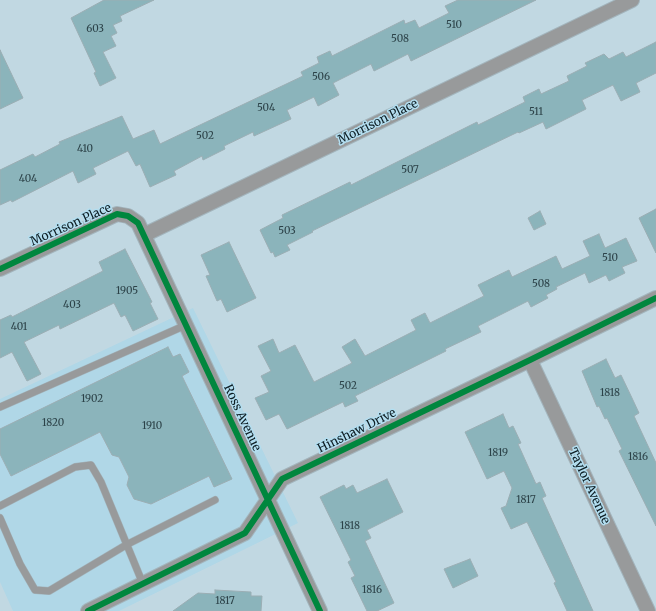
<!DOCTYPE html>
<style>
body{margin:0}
canvas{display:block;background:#c1d8e2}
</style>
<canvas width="656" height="611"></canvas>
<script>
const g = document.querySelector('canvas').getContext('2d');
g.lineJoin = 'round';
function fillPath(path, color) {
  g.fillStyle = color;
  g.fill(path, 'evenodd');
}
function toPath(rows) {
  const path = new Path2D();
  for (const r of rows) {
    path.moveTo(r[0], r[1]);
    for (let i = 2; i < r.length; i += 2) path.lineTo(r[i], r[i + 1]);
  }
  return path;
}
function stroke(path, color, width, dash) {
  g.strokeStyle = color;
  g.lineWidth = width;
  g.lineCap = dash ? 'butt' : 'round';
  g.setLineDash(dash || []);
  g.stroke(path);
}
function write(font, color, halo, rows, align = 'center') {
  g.font = font + ' Merriweather,serif';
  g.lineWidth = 3;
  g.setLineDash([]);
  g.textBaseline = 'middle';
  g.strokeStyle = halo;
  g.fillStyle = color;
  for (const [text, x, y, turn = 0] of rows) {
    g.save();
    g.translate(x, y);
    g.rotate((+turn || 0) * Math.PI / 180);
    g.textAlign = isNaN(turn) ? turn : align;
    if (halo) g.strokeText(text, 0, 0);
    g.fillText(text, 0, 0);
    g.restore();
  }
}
const built = toPath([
 [193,308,298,523,119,611,13,611,0,582,0,399]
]);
const building = toPath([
 [104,0,154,0,120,16,122,21,113,25,117,33,111,36,116,46,103,52,116,78,100,86,94,73,96,72,71,18,104,0],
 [458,0,536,0,411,61,408,54,374,71,371,64,333,83,339,95,318,106,314,97,287,110,291,119,254,136,253,132,224,146,225,149,203,160,202,156,174,171,176,175,150,187,140,164,136,166,128,151,93,168,96,174,78,183,73,171,12,202,11,200,0,205,0,170,33,154,35,157,60,144,59,142,122,116,133,139,154,130,160,144,303,76,301,72,319,63,317,57,330,51,332,56,404,20,405,24,415,20,419,28,449,13,445,6,458,0],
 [656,42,656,73,636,83,640,92,621,101,613,85,582,100,586,109,546,129,543,122,519,133,518,132,312,231,313,232,287,245,290,250,275,257,273,252,271,253,260,230,283,218,282,215,350,182,351,185,477,122,478,125,525,102,523,97,539,89,541,94,569,81,567,76,587,66,585,63,604,54,609,59,623,52,626,57,656,42],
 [0,50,23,98,0,109,0,50],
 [656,209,656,253,639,218,656,209],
 [540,211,546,224,534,230,528,218,540,211],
 [599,234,605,248,626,238,637,261,622,267,625,273,609,281,606,275,589,283,585,273,556,287,557,289,546,295,548,298,531,307,528,301,478,326,481,332,445,349,446,351,355,396,358,401,345,407,343,402,287,429,279,414,266,420,255,398,269,392,261,376,271,371,258,346,273,339,279,353,295,345,314,382,352,363,342,347,355,339,365,356,416,330,411,320,425,313,430,323,484,296,478,285,509,270,512,277,556,256,562,269,590,256,583,241,599,234],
 [229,242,256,298,227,312,221,299,217,301,206,276,210,275,201,255,229,242],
 [125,249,152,302,150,303,158,319,133,331,125,315,121,317,114,303,60,329,59,325,24,342,41,374,27,381,12,352,0,358,0,320,11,315,12,317,103,271,99,262,125,249],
 [168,347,173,357,180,354,189,372,182,376,232,479,214,487,209,476,151,504,134,499,127,485,129,477,119,457,112,455,100,432,11,476,0,454,0,429,168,347],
 [606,359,615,378,621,375,632,398,639,413,634,416,656,463,656,526,619,451,622,449,607,418,605,419,599,406,597,407,582,371,606,359],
 [503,414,509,428,513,426,521,443,518,444,536,484,540,482,546,496,542,498,593,611,567,611,554,583,556,582,527,522,511,529,501,508,506,506,512,488,504,471,487,479,465,432,503,414],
 [387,479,403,512,367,530,371,538,365,541,394,603,377,611,367,611,351,578,355,576,348,562,351,560,320,497,344,485,346,489,353,485,357,493,387,479],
 [470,559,478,576,453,588,444,569,470,559],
 [215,590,251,592,251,596,262,596,261,611,173,611,198,593,215,594,215,590]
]);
const service = toPath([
 [0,407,186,325],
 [0,506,75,467,91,465,101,482,143,584],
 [0,518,20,564,35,590,49,591,126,545,215,500]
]);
const minor = toPath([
 [144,235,632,0],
 [0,269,117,214,128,216,138,223,320,611],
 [530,360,648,611],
 [88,611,245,533,282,479,530,360,656,298]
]);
const cycleway = toPath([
 [0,269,117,214,128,216,138,223,320,611],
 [88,611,245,533,282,479,530,360,656,298]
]);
const numberNames = [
 ["510",454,25],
 ["603",95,29],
 ["508",400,39],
 ["506",321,77],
 ["504",266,108],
 ["511",536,112],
 ["502",205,136],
 ["410",85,149],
 ["507",410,170],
 ["404",28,179],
 ["503",287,231],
 ["510",610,258],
 ["508",541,284],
 ["1905",127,291],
 ["403",72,305],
 ["401",19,327],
 ["502",348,386],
 ["1818",610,393],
 ["1902",92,399],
 ["1820",53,423],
 ["1910",152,426],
 ["1819",498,453],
 ["1816",638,457],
 ["1817",526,500],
 ["1818",350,526],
 ["1816",372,590],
 ["1817",225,601]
];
const streetNames = [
 ["Morrison Place",378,122,-26],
 ["Morrison Place",71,225,-24],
 ["Ross Avenue",242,418,65],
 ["Hinshaw Drive",357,431,-26],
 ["Taylor Avenue",589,486,65]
];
fillPath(built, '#b0d7e7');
fillPath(building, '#8bb4bb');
stroke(building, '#9baeb4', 1);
stroke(service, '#a3b5bd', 8);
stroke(minor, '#a3b5bd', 16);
stroke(service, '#989a9b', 7);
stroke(minor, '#989a9b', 14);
stroke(cycleway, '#00873e', 6);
write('10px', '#2c4248', null, numberNames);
write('12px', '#0c1c22', '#b3def0', streetNames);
</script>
